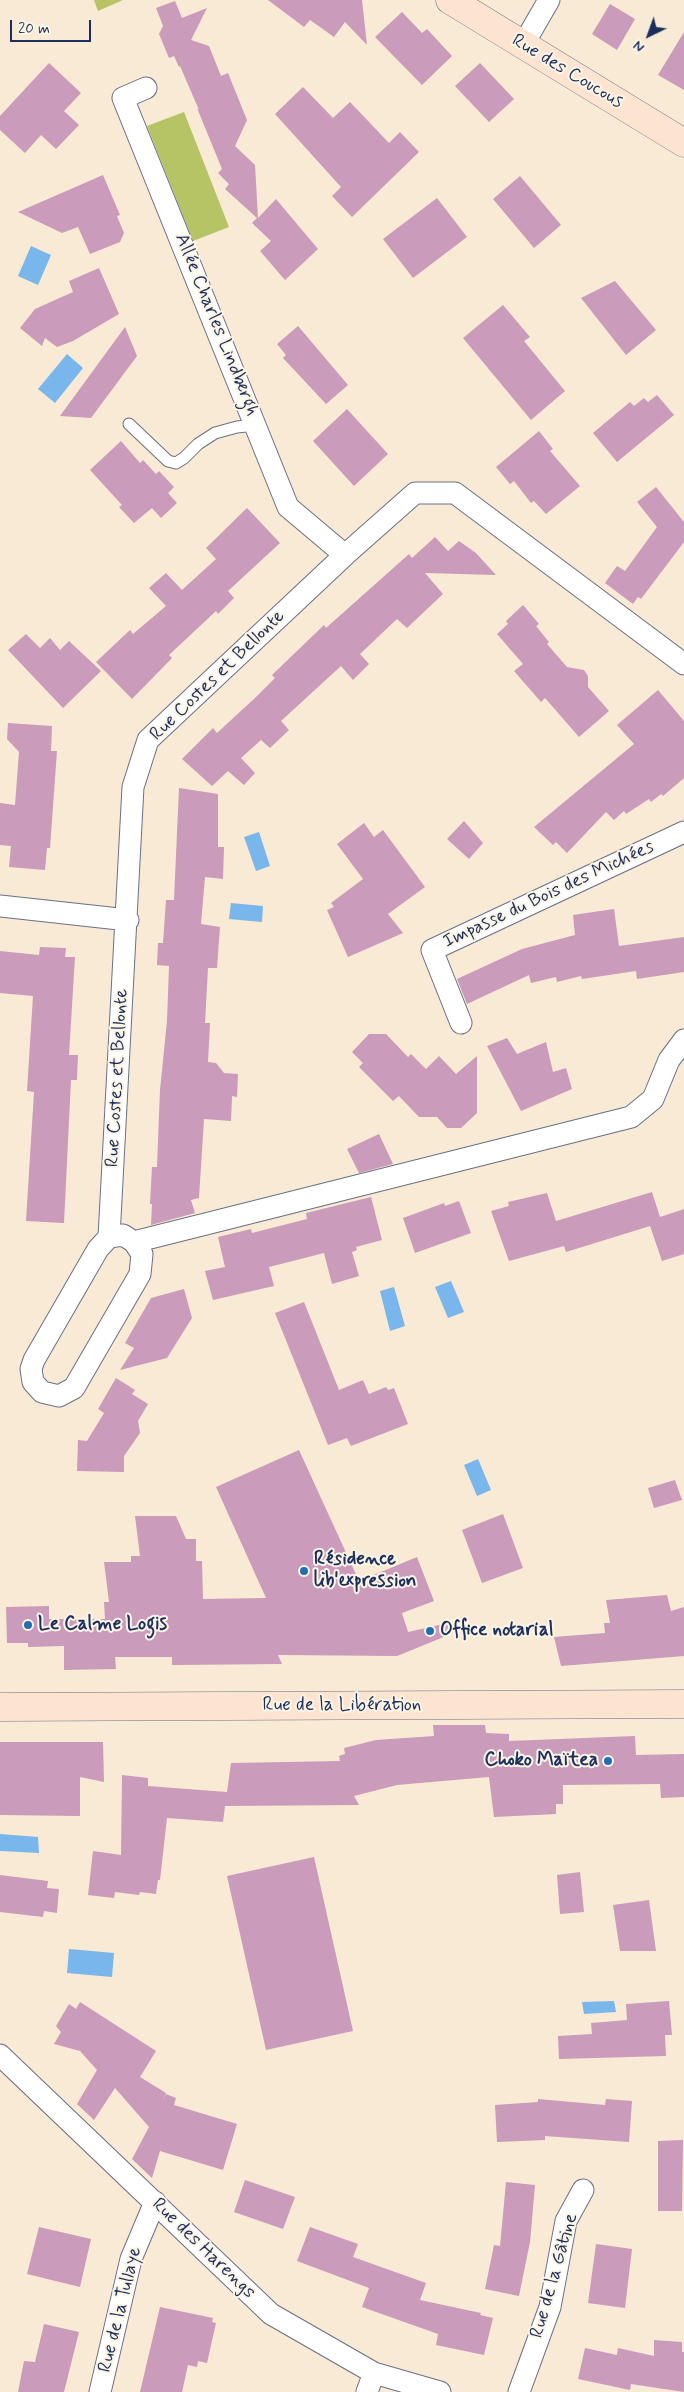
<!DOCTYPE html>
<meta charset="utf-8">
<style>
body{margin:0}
#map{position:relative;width:684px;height:2392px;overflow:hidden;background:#f8ead4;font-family:Mynerve,sans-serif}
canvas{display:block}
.north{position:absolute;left:624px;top:10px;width:50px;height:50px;-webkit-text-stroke:4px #fcf5e5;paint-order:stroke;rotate:222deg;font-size:14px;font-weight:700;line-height:20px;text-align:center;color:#1b2f5e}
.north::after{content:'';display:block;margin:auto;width:18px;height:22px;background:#1b2f5e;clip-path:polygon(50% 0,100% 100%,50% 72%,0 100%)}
.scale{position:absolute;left:10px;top:20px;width:81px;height:22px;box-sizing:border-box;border:2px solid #1b2f5e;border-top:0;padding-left:6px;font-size:15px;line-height:18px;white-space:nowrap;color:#1b2f5e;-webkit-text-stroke:4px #fcf5e5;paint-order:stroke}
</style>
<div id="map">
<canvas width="684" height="2392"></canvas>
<div class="north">N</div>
<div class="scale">20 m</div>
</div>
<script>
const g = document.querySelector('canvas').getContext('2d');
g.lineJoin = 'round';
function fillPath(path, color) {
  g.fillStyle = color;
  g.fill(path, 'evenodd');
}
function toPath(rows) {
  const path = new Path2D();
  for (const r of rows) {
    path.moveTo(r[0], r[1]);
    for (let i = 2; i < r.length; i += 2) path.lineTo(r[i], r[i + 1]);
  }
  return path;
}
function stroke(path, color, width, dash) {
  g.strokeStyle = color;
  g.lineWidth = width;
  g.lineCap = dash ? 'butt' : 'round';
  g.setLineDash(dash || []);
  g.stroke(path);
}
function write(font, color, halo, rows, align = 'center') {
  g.font = font + ' Mynerve,sans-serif';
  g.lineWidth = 4;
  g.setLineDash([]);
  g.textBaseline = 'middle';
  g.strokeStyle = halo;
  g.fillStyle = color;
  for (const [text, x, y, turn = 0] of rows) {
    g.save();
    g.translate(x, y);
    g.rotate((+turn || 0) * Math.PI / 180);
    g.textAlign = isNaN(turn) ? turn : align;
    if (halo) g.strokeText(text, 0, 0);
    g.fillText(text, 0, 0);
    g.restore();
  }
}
const green = toPath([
 [94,0,123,0,98,11],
 [184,112,229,227,193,241,147,126]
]);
const water = toPath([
 [31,246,51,255,38,285,18,276],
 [67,354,83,368,55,403,38,389],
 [259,832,270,866,256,871,244,837],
 [231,903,263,906,262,922,229,919],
 [451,1281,464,1312,448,1318,435,1287],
 [394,1287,405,1326,390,1331,380,1291],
 [478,1459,491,1490,477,1496,464,1465],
 [0,1834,38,1837,39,1853,0,1851],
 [69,1949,114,1953,112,1977,67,1973],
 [614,2001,616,2012,584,2014,582,2002]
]);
const building = toPath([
 [268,0,362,0,367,45,345,22,334,37,310,20,304,27],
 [175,1,182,18,207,8,191,40,209,46,221,76,228,73,247,120,235,146,255,165,258,218,276,199,318,249,285,280,260,251,271,241,252,223,257,218,225,189,229,184,218,173,222,169,197,108,199,110,180,66,179,67,174,56,169,58,159,34,163,26,156,8],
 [610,4,635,19,617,50,592,34],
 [402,12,422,33,427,29,452,56,422,85,375,37],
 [684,32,684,90,658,75],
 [49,63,81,93,64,111,79,125,56,149,41,135,25,153,0,130,0,116],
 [480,63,514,99,489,122,455,86],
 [303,87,333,118,350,102,389,143,400,132,419,152,352,217,332,196,341,187,275,114],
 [103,175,120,215,117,216,124,233,120,242,90,254,78,227,62,233,18,212],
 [520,176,561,225,534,248,493,199],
 [437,198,467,237,413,278,383,239],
 [99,268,119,314,73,341,57,347,45,338,42,346,20,328,35,309,73,292,69,281],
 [615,281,656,330,626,355,581,298],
 [503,305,530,337,524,341,565,391,531,420,463,338],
 [298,326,348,385,326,404,283,358,286,355,277,344],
 [125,327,137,356,91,418,60,416],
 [657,395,674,415,617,462,593,433,630,402,634,406,644,398,648,402],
 [347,409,388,454,354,486,313,441],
 [539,431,553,449,550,451,580,486,546,514,534,501,531,503,514,481,510,484,496,467],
 [121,441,140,463,143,460,156,474,159,471,174,487,168,493,177,503,161,518,152,508,134,523,119,507,122,505,90,470],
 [656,487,684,522,684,542,641,599,638,597,633,604,605,583,617,566,625,571,657,527,637,502],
 [247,508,280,543,228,591,234,598,218,614,216,611,169,655,172,658,132,699,96,662,130,630,133,634,166,606,149,588,166,573,182,590,216,559,206,548],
 [435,537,448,551,459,541,476,553,496,575,425,573,443,594,407,628,397,619,360,654,369,664,353,680,341,666,281,721,289,730,270,748,261,740,241,758,255,773,244,785,228,771,212,786,182,759,213,728,217,733,256,697,275,678,272,675,324,625,326,628,409,554,412,558],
 [523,605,539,624,536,626,549,642,547,644,567,667,584,670,588,676,588,687,609,711,579,737,545,698,541,702,514,671,523,664,497,634,508,624,506,621],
 [26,634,40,648,50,638,60,650,69,641,101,671,63,708,8,650],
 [658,690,684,721,684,778,663,796,661,794,651,802,649,799,626,814,624,811,614,820,606,812,567,853,556,842,553,845,534,827,634,744,617,725],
 [8,723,52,726,51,751,57,751,50,848,47,848,45,870,9,867,11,846,0,845,0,803,15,805,19,752,7,739],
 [179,788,218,794,218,847,224,847,223,879,205,877,201,924,220,927,217,968,208,968,205,1023,210,1023,208,1062,216,1063,224,1073,238,1074,237,1097,232,1096,231,1121,204,1119,199,1198,191,1200,195,1213,151,1225,152,1204,150,1204,152,1167,157,1167,160,1090,167,1021,169,966,157,965,158,943,163,943,166,900,174,900],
 [464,821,483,843,469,859,447,839],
 [364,823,374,837,383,830,425,887,388,914,403,933,348,957,327,910,334,907,331,903,363,879,337,844],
 [614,909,619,946,684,937,684,972,637,979,636,971,582,979,581,976,557,982,556,977,531,983,529,975,467,1004,457,979,522,949,575,935,573,915],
 [40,947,66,948,65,957,75,957,69,1055,78,1055,77,1080,71,1080,64,1223,26,1221,34,1092,27,1091,33,996,0,993,0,951,39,955],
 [369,1034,386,1034,408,1057,411,1054,426,1069,439,1056,456,1074,477,1056,477,1113,461,1128,447,1128,437,1117,419,1117,399,1096,393,1101,359,1067,363,1063,352,1052],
 [507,1038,517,1054,546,1042,553,1072,566,1068,572,1089,521,1111,487,1046],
 [379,1134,393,1164,359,1173,347,1149],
 [652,1192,660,1217,684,1209,684,1254,662,1261,650,1226,566,1252,564,1246,509,1261,491,1211,509,1206,508,1202,547,1193,556,1221],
 [371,1197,382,1240,356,1247,357,1250,352,1252,359,1276,332,1284,324,1253,269,1267,274,1286,213,1300,205,1271,225,1267,218,1237,251,1229,252,1233,307,1219,306,1213],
 [459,1201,471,1233,415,1253,403,1218,444,1203,445,1206],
 [184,1289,192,1318,167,1358,120,1370,134,1348,125,1343,151,1298],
 [304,1302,339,1390,363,1380,369,1394,386,1387,388,1390,394,1388,408,1424,351,1446,347,1438,328,1445,275,1313],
 [116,1378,135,1390,132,1394,148,1404,138,1421,140,1433,124,1456,124,1472,77,1471,78,1440,87,1441,104,1413,98,1409],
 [299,1450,359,1581,417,1557,434,1601,402,1613,408,1632,448,1623,451,1634,397,1656,278,1655,282,1664,172,1665,172,1657,115,1657,116,1669,64,1670,64,1646,28,1647,28,1643,7,1643,6,1607,49,1606,49,1619,105,1619,104,1602,109,1602,104,1562,131,1562,131,1556,140,1556,135,1516,176,1516,186,1539,196,1539,196,1561,202,1561,203,1599,266,1598,216,1487],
 [675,1480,682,1500,654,1508,648,1488],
 [503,1514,523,1568,482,1583,462,1530],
 [667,1595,671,1611,684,1607,684,1656,561,1666,554,1637,605,1633,604,1623,610,1623,606,1600],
 [433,1725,485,1725,486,1733,509,1734,509,1741,635,1736,636,1755,684,1754,684,1797,661,1798,660,1784,563,1785,563,1804,556,1804,556,1814,494,1817,489,1777,397,1785,354,1796,359,1805,225,1806,223,1822,167,1818,160,1880,158,1880,156,1894,140,1892,139,1895,115,1892,114,1898,88,1895,93,1851,121,1855,122,1775,148,1778,148,1786,227,1792,231,1763,340,1761,339,1756,345,1754,344,1748,376,1740,434,1736],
 [0,1742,103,1742,104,1782,80,1777,80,1816,0,1815],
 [314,1857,353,2031,266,2050,227,1876],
 [580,1872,584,1912,560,1914,557,1875],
 [0,1875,48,1881,47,1888,59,1889,57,1913,44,1911,43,1917,0,1912],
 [649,1900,656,1951,620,1951,613,1905],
 [669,2001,672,2035,665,2035,666,2056,559,2059,558,2036,592,2034,591,2023,627,2020,626,2004],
 [80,2002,156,2051,140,2077,166,2093,162,2102,166,2094,176,2098,174,2105,237,2124,223,2170,160,2151,152,2178,132,2159,149,2127,115,2088,94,2120,77,2104,97,2070,80,2051,54,2044,61,2032,56,2026,69,2004,76,2009],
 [538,2099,605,2105,606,2099,632,2101,629,2142,545,2136,545,2140,497,2142,495,2105,538,2102],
 [683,2140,682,2211,658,2211,658,2141],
 [245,2180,295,2197,283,2229,234,2212],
 [506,2182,535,2185,530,2242,519,2296,485,2289,494,2245,500,2246],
 [39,2227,91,2239,80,2287,27,2274],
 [310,2227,358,2244,353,2257,426,2283,420,2300,481,2313,480,2315,493,2318,484,2355,436,2345,438,2334,362,2307,369,2288,297,2261],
 [596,2244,632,2249,625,2308,588,2303],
 [160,2307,213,2318,212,2322,216,2323,207,2363,198,2361,197,2367,188,2365,182,2392,140,2392],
 [44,2324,79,2332,64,2392,18,2392,24,2361,35,2362],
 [654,2340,682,2342,682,2352,684,2352,684,2392,631,2384,630,2390,578,2379,585,2348,617,2355,618,2348,654,2356]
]);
const lane = toPath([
 [129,424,168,461,176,463,184,458,198,444,215,433,237,427,256,425]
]);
const street = toPath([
 [523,45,549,0],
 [146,88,123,98,288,507,345,555],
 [0,906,128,920],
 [461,1023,432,950,684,832],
 [109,1237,123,1235,134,1242,142,1254,140,1274,74,1388,59,1396,42,1392,33,1382,31,1369,34,1360,98,1249,109,1237,133,787,148,740,345,555,415,493,455,493,684,664],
 [134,1242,631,1117,653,1099,669,1060,684,1040],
 [0,2055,271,2314,374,2373,440,2392],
 [100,2392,131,2259,155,2202],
 [367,2392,374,2373],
 [519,2392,550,2307,566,2221,583,2190]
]);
const secondary = toPath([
 [450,0,684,143],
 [0,1707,684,1704]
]);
const markers = [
 [304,1571,5,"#1f6fb2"],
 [28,1625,5,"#1f6fb2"],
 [430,1631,5,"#1f6fb2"],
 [608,1761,5,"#1f6fb2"]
];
const streetNames = [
 ["Rue des Coucous",567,72,31],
 ["Allée Charles Lindbergh",216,325,68],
 ["Rue Costes et Bellonte",218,676,-44],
 ["Impasse du Bois des Michées",549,895,-25],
 ["Rue Costes et Bellonte",118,1078,-87],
 ["Rue de la Libération",342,1706],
 ["Rue des Harengs",203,2249,44],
 ["Rue de la Gâtine",555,2276,-74],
 ["Rue de la Tullaye",121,2310,-76]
];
const poiNames = [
 ["Résidence",314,1560],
 ["lib'expression",314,1582],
 ["Le Calme Logis",38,1625],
 ["Office notarial",440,1631],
 ["Choko Maïtea",598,1761,"right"]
];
fillPath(green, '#b7c465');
fillPath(water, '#78b6eb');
fillPath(building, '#ca9bba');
stroke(lane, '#687087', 13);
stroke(street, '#687087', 23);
stroke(secondary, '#687087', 29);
stroke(lane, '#fff', 11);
stroke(street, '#fff', 21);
stroke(secondary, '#fde4d0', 28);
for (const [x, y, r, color] of markers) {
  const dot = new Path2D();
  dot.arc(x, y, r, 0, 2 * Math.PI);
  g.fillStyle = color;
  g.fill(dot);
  stroke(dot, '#fcf5e5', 2);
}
write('19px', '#1b2f5e', '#fcf5e5', streetNames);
write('bold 19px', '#1b2f5e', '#fcf5e5', poiNames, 'left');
</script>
